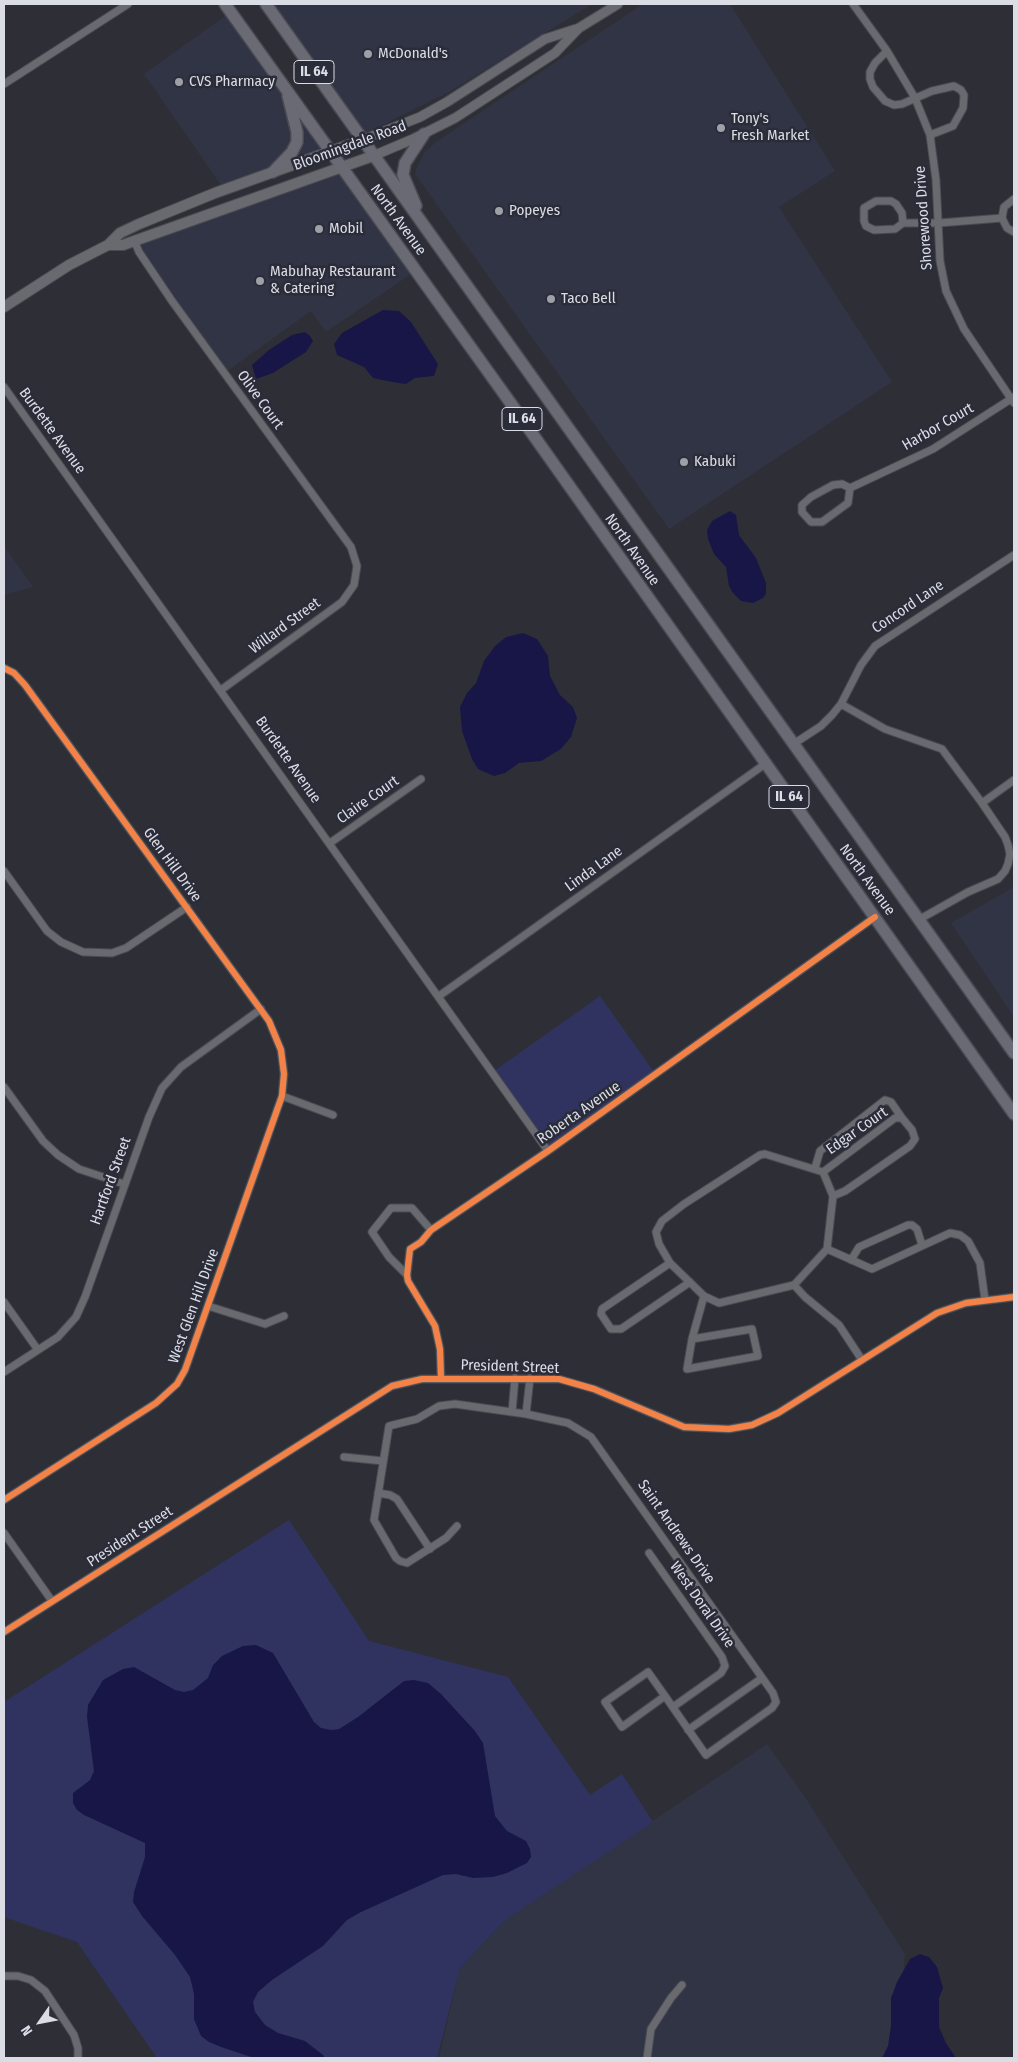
<!DOCTYPE html>
<style>
body{margin:0}
#map{position:relative;width:1018px;height:2062px;overflow:hidden;background:#2e2f36;font-family:"Fira Sans Condensed",sans-serif}
canvas{display:block}
.frame{position:absolute;inset:0;border:5px solid #dbdde5;pointer-events:none}
.north{position:absolute;left:15px;top:1997px;width:50px;height:50px;-webkit-text-stroke:4px #2a2c39;paint-order:stroke;rotate:237deg;font-size:14px;font-weight:700;line-height:20px;text-align:center;color:#dbdde5}
.north::after{content:'';display:block;margin:auto;width:18px;height:22px;background:#dbdde5;clip-path:polygon(50% 0,100% 100%,50% 72%,0 100%)}
</style>
<div id="map">
<canvas width="1018" height="2062"></canvas>
<div class="frame"></div>
<div class="north">N</div>
</div>
<script>
const g = document.querySelector('canvas').getContext('2d');
g.lineJoin = 'round';
function fillPath(path, color) {
  g.fillStyle = color;
  g.fill(path, 'evenodd');
}
function toPath(rows) {
  const path = new Path2D();
  for (const r of rows) {
    path.moveTo(r[0], r[1]);
    for (let i = 2; i < r.length; i += 2) path.lineTo(r[i], r[i + 1]);
  }
  return path;
}
function stroke(path, color, width, dash) {
  g.strokeStyle = color;
  g.lineWidth = width;
  g.lineCap = dash ? 'butt' : 'round';
  g.setLineDash(dash || []);
  g.stroke(path);
}
function write(font, color, halo, rows, align = 'center') {
  g.font = font + ' "Fira Sans Condensed",sans-serif';
  g.lineWidth = 5;
  g.setLineDash([]);
  g.textBaseline = 'middle';
  g.strokeStyle = halo;
  g.fillStyle = color;
  for (const [text, x, y, turn = 0] of rows) {
    g.save();
    g.translate(x, y);
    g.rotate((+turn || 0) * Math.PI / 180);
    g.textAlign = isNaN(turn) ? turn : align;
    if (halo) g.strokeText(text, 0, 0);
    g.fillText(text, 0, 0);
    g.restore();
  }
}
const built = toPath([
 [270,4,592,4,449,92,362,135],
 [643,4,730,4,835,171,779,207,892,382,669,529,415,174,418,164,425,152,436,142],
 [228,14,326,151,221,185,144,74],
 [341,171,414,272,326,332,311,311,226,372,148,265,139,244],
 [4,546,33,587,4,595],
 [1014,887,1014,1017,951,923],
 [767,1744,803,1794,905,1954,896,2058,439,2058,460,1968,504,1921]
]);
const green = toPath([
 [600,996,654,1072,548,1147,494,1071],
 [289,1520,369,1641,508,1677,590,1795,622,1774,653,1822,504,1921,460,1968,437,2058,157,2058,77,1942,4,1917,4,1702]
]);
const water = toPath([
 [383,310,399,311,411,322,438,364,434,376,415,378,406,384,392,382,373,378,364,367,337,355,334,344,342,333],
 [305,332,310,336,313,341,306,352,273,373,256,379,252,365,269,350,292,335],
 [730,511,736,515,739,535,756,558,766,583,766,594,763,598,753,603,741,601,733,593,729,586,726,567,714,554,708,539,707,530,712,521],
 [523,633,537,639,548,656,550,676,560,695,573,707,577,718,571,737,561,749,541,761,519,763,505,773,494,776,478,769,472,759,462,731,460,707,467,693,476,683,484,661,495,646,506,637],
 [256,1645,273,1653,314,1722,321,1728,331,1730,339,1729,358,1717,404,1681,414,1680,428,1683,441,1694,475,1731,483,1743,495,1816,507,1831,526,1841,530,1849,531,1857,527,1863,507,1873,493,1877,473,1878,456,1874,443,1875,361,1912,347,1920,323,1946,272,1980,258,1992,253,2002,255,2012,265,2025,278,2033,305,2041,323,2055,325,2058,254,2058,221,2047,209,2042,201,2036,194,2019,194,1994,190,1977,175,1955,142,1916,133,1902,134,1892,145,1857,145,1843,84,1815,77,1810,73,1803,73,1793,90,1780,94,1771,87,1717,88,1705,103,1680,123,1669,134,1667,175,1690,184,1692,193,1690,208,1678,213,1665,222,1656,243,1646],
 [920,1954,929,1957,937,1967,943,1988,939,1998,939,2027,946,2043,956,2058,882,2058,888,2046,891,2026,891,1998,897,1982,910,1959]
]);
const minor = toPath([
 [853,4,887,51,915,98,930,135,936,180,940,261,946,291,964,329,1014,403],
 [887,51,875,63,870,72,870,79,873,87,885,101,894,105,902,104,932,91,954,86,961,90,964,95,963,108,953,126,930,135],
 [4,84,128,4],
 [1014,199,1004,207,1002,218,1007,228,1014,232],
 [903,223,902,213,896,204,891,201,876,201,864,208,864,221,866,226,874,230,895,229,903,223,939,223,1002,218],
 [134,240,139,252,172,301,351,547,357,566,354,585,342,602,221,690],
 [4,387,548,1151],
 [842,484,850,488,848,503,822,522,811,522,802,512,802,505,811,497,833,485,842,484],
 [850,488,933,449,1014,397],
 [4,668,14,673,25,685,269,1021,281,1050,284,1074,282,1096,185,1370,177,1384,156,1403,4,1500],
 [841,704,885,729,942,749,982,803,1005,837,1008,845,1010,854,1008,864,1005,871,998,879,968,892,920,919],
 [795,743,821,726,832,715,841,704,861,665,875,646,1014,555],
 [982,803,1014,780],
 [330,843,421,779],
 [4,871,47,931,61,942,83,952,112,953,126,948,187,907],
 [439,996,765,764],
 [4,1087,43,1141,58,1155,79,1169,124,1184],
 [282,1096,333,1115],
 [765,1154,823,1172,833,1196,827,1249,794,1285,719,1303,704,1296,670,1263,659,1244,656,1232,662,1221,684,1204,760,1155,765,1154],
 [815,1168,820,1151,885,1100,891,1102,902,1118],
 [823,1172,895,1118,902,1118,912,1130,915,1139,910,1146,845,1191,833,1196],
 [827,1249,872,1269,950,1233,960,1235,968,1241,980,1263,985,1300],
 [851,1260,859,1247,908,1225,912,1225,917,1229,922,1245],
 [670,1263,602,1309,601,1314,611,1329,621,1329,690,1282],
 [407,1275,389,1257,372,1232,391,1208,412,1208,431,1230],
 [794,1285,805,1297,839,1325,862,1360],
 [4,1302,38,1350],
 [208,1306,265,1324,284,1316],
 [692,1339,752,1329,758,1356,687,1369,692,1339,704,1296],
 [4,1372,58,1337,76,1317,85,1297,149,1117,162,1088,181,1067,261,1009],
 [441,1378,440,1349,435,1326,408,1281,407,1275,410,1249,421,1242,431,1230,548,1151,875,917],
 [512,1412,515,1378],
 [526,1414,530,1378],
 [344,1457,383,1461],
 [378,1493,390,1495,397,1499,430,1549],
 [457,1526,446,1538,407,1563,400,1561,396,1558,374,1520,389,1426,417,1419,439,1406,455,1404,526,1414,568,1423,591,1437,773,1693,776,1702,772,1708,706,1755,665,1696,648,1672,605,1702,622,1727,665,1696],
 [4,1533,52,1601],
 [649,1553,722,1657,725,1666,721,1673,673,1707],
 [4,1632,392,1386,422,1379,559,1379,594,1389,684,1427,729,1429,752,1425,778,1413,937,1313,966,1303,1014,1297],
 [688,1730,762,1678],
 [4,1976,18,1976,31,1980,45,1991,74,2035,78,2048,78,2058],
 [647,2058,651,2029,671,1998,682,1985]
]);
const tertiary = toPath([
 [362,140,420,117,447,102,545,39,576,29],
 [373,156,413,139,455,118,555,53,579,28,618,4]
]);
const secondary = toPath([
 [108,245,123,245,373,156],
 [4,307,69,265,108,245,120,233,139,224,215,193,362,140]
]);
const primary = toPath([
 [225,4,512,405,1014,1114],
 [266,4,1014,1053],
 [273,172,292,152,297,142,297,132,288,96],
 [416,206,403,175,405,163,424,134]
]);
const cycleway = toPath([
 [4,668,14,673,25,685,269,1021,281,1050,284,1074,282,1096,185,1370,177,1384,156,1403,4,1500],
 [441,1378,440,1349,435,1326,408,1281,407,1275,410,1249,421,1242,431,1230,548,1151,875,917],
 [4,1632,392,1386,422,1379,559,1379,594,1389,684,1427,729,1429,752,1425,778,1413,937,1313,966,1303,1014,1297]
]);
const markers = [
 [368,54,5,"#9ea0a8"],
 [179,82,5,"#9ea0a8"],
 [721,128,5,"#9ea0a8"],
 [499,211,5,"#9ea0a8"],
 [319,229,5,"#9ea0a8"],
 [260,281,5,"#9ea0a8"],
 [551,299,5,"#9ea0a8"],
 [684,462,5,"#9ea0a8"]
];
const shields = [
 [314,72,40],
 [522,419,40],
 [789,797,40]
];
const shieldNames = [
 ["IL 64",314,72],
 ["IL 64",522,419],
 ["IL 64",789,797]
];
const poiNames = [
 ["McDonald's",378,54],
 ["CVS Pharmacy",189,82],
 ["Tony's",731,119],
 ["Fresh Market",731,136],
 ["Popeyes",509,211],
 ["Mobil",329,229],
 ["Mabuhay Restaurant",270,272],
 ["& Catering",270,289],
 ["Taco Bell",561,299],
 ["Kabuki",694,462]
];
const streetNames = [
 ["Bloomingdale Road",350,146,-20],
 ["Shorewood Drive",924,218,-94],
 ["North Avenue",398,220,54],
 ["Olive Court",260,400,54],
 ["Harbor Court",938,427,-30],
 ["Burdette Avenue",52,431,54],
 ["North Avenue",632,550,55],
 ["Concord Lane",908,607,-34],
 ["Willard Street",285,626,-36],
 ["Burdette Avenue",288,760,55],
 ["Claire Court",368,800,-35],
 ["Glen Hill Drive",172,865,54],
 ["Linda Lane",594,869,-36],
 ["North Avenue",867,880,54],
 ["Roberta Avenue",579,1113,-35],
 ["Edgar Court",857,1131,-35],
 ["Hartford Street",111,1181,-70],
 ["West Glen Hill Drive",194,1306,-70],
 ["President Street",510,1367,2],
 ["Saint Andrews Drive",676,1532,55],
 ["President Street",130,1537,-33],
 ["West Doral Drive",702,1605,55]
];
fillPath(built, '#313445');
fillPath(green, '#303360');
fillPath(water, '#181647');
stroke(minor, '#4a4b52', 9);
stroke(tertiary, '#4a4b52', 11);
stroke(secondary, '#4a4b52', 12);
stroke(primary, '#4a4b52', 14);
stroke(minor, '#696a6f', 7);
stroke(tertiary, '#696a6f', 9);
stroke(secondary, '#696a6f', 10);
stroke(primary, '#6a6a74', 11);
stroke(cycleway, '#f48246', 6);
for (const [x, y, r, color] of markers) {
  const dot = new Path2D();
  dot.arc(x, y, r, 0, 2 * Math.PI);
  g.fillStyle = color;
  g.fill(dot);
  stroke(dot, '#2a2c39', 2);
}
for (const [x, y, w] of shields) {
  const box = new Path2D();
  box.roundRect(x - w / 2, y - 11.5, w, 23, 4);
  g.fillStyle = '#2a2c39';
  g.fill(box);
  stroke(box, '#dbdde5', 1);
}
write('bold 14px', '#dbdde5', null, shieldNames);
write('15px', '#dbdde5', '#2a2c39', poiNames, 'left');
write('15px', '#dbdde5', '#2a2c39', streetNames);
</script>
